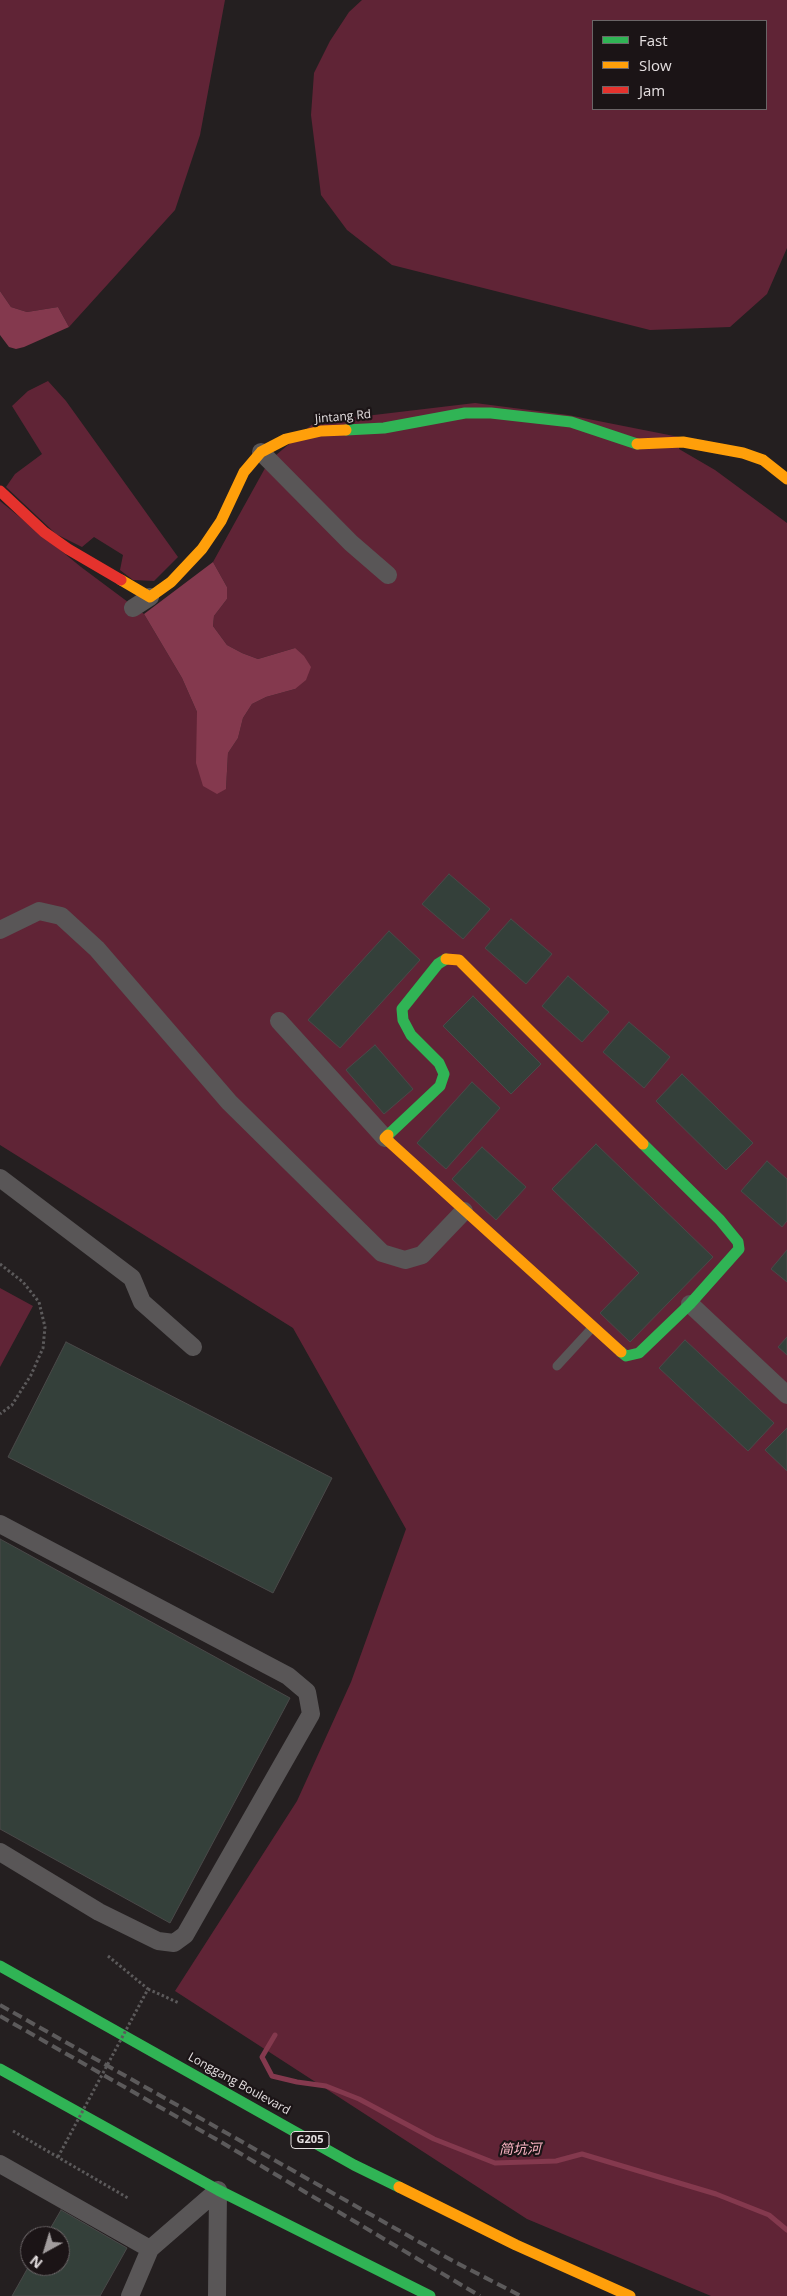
<!DOCTYPE html>
<meta charset="utf-8">
<style>
body{margin:0}
#map{position:relative;width:787px;height:2296px;overflow:hidden;background:#241f20;font-family:"Open Sans",sans-serif}
canvas{display:block}
.legend{position:absolute;left:592px;top:20px;width:175px;height:90px;box-sizing:border-box;background:#1b1416;border:1px solid #6b6567;margin:0;padding:6px 9px;list-style:none;font-size:15px;color:#e4dfe0}
.legend li{display:flex;align-items:center;gap:10px;height:25px}
.legend b{width:25px;border:1px solid #6b6567}
.north{position:absolute;left:20px;top:2226px;width:50px;height:50px;box-sizing:border-box;background:#1b1416;border:1px solid #6b6567;border-radius:50%;rotate:219deg;font-size:14px;font-weight:700;line-height:20px;text-align:center;color:#e4dfe0}
.north::after{content:'';display:block;margin:auto;width:18px;height:22px;background:#a19c9d;clip-path:polygon(50% 0,100% 100%,50% 72%,0 100%)}
</style>
<div id="map">
<canvas width="787" height="2296"></canvas>
<ul class="legend">
<li><b style="height:6px;background:#30b455"></b>Fast</li>
<li><b style="height:6px;background:#ff9f0a"></b>Slow</li>
<li><b style="height:6px;background:#e5322d"></b>Jam</li>
</ul>
<div class="north">N</div>
</div>
<script>
const g = document.querySelector('canvas').getContext('2d');
g.lineJoin = 'round';
function fillPath(path, color) {
  g.fillStyle = color;
  g.fill(path, 'evenodd');
}
function toPath(rows) {
  const path = new Path2D();
  for (const r of rows) {
    path.moveTo(r[0], r[1]);
    for (let i = 2; i < r.length; i += 2) path.lineTo(r[i], r[i + 1]);
  }
  return path;
}
function stroke(path, color, width, dash) {
  g.strokeStyle = color;
  g.lineWidth = width;
  g.lineCap = dash ? 'butt' : 'round';
  g.setLineDash(dash || []);
  g.stroke(path);
}
function write(font, color, halo, rows, align = 'center') {
  g.font = font + ' "Open Sans","Noto Sans SC",sans-serif';
  g.lineWidth = 4.5;
  g.setLineDash([]);
  g.textBaseline = 'middle';
  g.strokeStyle = halo;
  g.fillStyle = color;
  for (const [text, x, y, turn = 0] of rows) {
    g.save();
    g.translate(x, y);
    g.rotate((+turn || 0) * Math.PI / 180);
    g.textAlign = isNaN(turn) ? turn : align;
    if (halo) g.strokeText(text, 0, 0);
    g.fillText(text, 0, 0);
    g.restore();
  }
}
const green = toPath([
 [0,0,225,0,200,135,175,210,69,327,58,307,27,312,11,307,0,291],
 [362,0,787,0,787,248,767,294,730,327,650,330,392,265,347,230,321,195,311,115,314,73,330,41,349,12],
 [593,21,766,21,766,109,593,109],
 [48,381,66,401,178,557,154,581,133,580,120,570,123,555,94,537,82,547,56,534,6,487,15,474,42,454,12,406,28,391],
 [475,403,568,415,679,437,679,449,715,470,787,523,787,2296,711,2296,527,2219,175,1991,297,1801,351,1682,406,1529,293,1328,0,1145,0,501,81,567,144,614,182,678,197,712,198,733,226,789,228,753,238,738,243,718,252,704,266,697,295,689,295,648,258,659,242,653,227,645,213,626,214,616,227,599,227,587,213,562,269,461,315,422],
 [0,1288,33,1306,0,1367]
]);
const water = toPath([
 [0,291,11,307,27,312,58,307,69,327,24,347,16,349,9,347,0,335],
 [213,562,227,587,227,599,214,616,213,626,227,645,242,653,258,659,295,648,304,656,311,667,306,680,295,689,266,697,252,704,243,718,238,738,228,753,226,789,217,794,203,786,196,763,197,712,182,678,144,614]
]);
const stream = toPath([
 [275,2035,262,2057,272,2076,297,2082,326,2086,359,2099,434,2139,495,2163,556,2161,582,2154,716,2194,769,2215,787,2230]
]);
const building = toPath([
 [449,874,490,909,463,939,422,904,449,874],
 [511,919,552,954,526,984,485,948,511,919],
 [389,931,420,960,340,1048,308,1020,389,931],
 [568,976,609,1012,582,1042,542,1006,568,976],
 [473,996,541,1064,511,1094,443,1026,473,996],
 [629,1022,670,1057,644,1088,603,1052,629,1022],
 [375,1045,413,1089,384,1114,346,1070,375,1045],
 [682,1074,753,1143,726,1170,656,1101,682,1074],
 [472,1082,500,1108,446,1169,417,1143,472,1082],
 [596,1144,713,1257,630,1342,600,1313,639,1273,552,1189,596,1144],
 [482,1147,526,1187,496,1220,452,1179,482,1147],
 [767,1161,787,1179,787,1221,782,1227,741,1191,767,1161],
 [787,1250,787,1282,771,1269,787,1250],
 [787,1337,787,1355,778,1347,787,1337],
 [685,1340,774,1423,748,1451,659,1368,685,1340],
 [66,1342,332,1478,273,1593,8,1457,66,1342],
 [787,1428,787,1471,765,1450,787,1428],
 [0,1539,290,1698,170,1923,0,1829,0,1539],
 [61,2210,127,2248,100,2296,12,2296,30,2264,30,2266,60,2266,60,2236,46,2236,61,2210]
]);
const path = toPath([
 [0,1264,23,1282,39,1302,45,1327,43,1348,31,1375,12,1405,0,1414],
 [148,1989,179,2003],
 [13,2131,128,2198]
]);
const lane = toPath([
 [557,1366,592,1328]
]);
const street = toPath([
 [261,452,351,543,388,575],
 [133,608,150,597],
 [0,930,39,911,61,916,97,949,229,1102,382,1253,405,1260,422,1255,464,1211],
 [279,1021,385,1138],
 [0,1178,132,1278,142,1302,193,1347],
 [690,1304,787,1395],
 [0,1524,288,1676,307,1692,311,1714,185,1935,174,1943,158,1941,99,1912,0,1852],
 [0,2164,150,2249],
 [130,2296,150,2249,218,2190],
 [217,2296,218,2190]
]);
const fast = toPath([
 [346,430,384,428,465,413,491,413,571,422,637,444],
 [388,1135,440,1086,444,1074,439,1063,411,1035,403,1020,402,1009,438,964,446,959],
 [621,1352,626,1356,639,1353,690,1304,739,1249,738,1242,720,1220,643,1144],
 [0,1966,354,2165,399,2187],
 [0,2069,218,2190,430,2296]
]);
const slow = toPath([
 [637,444,683,442,743,453,763,460,787,479],
 [121,580,150,597,171,582,202,549,221,521,244,472,261,452,286,439,321,431,346,430],
 [446,959,459,960,643,1144],
 [388,1135,385,1138,621,1352],
 [399,2187,516,2245,630,2296]
]);
const jam = toPath([
 [0,491,44,532,68,549,121,580]
]);
const rail = toPath([
 [0,2005,453,2261,521,2296],
 [0,2016,221,2142,480,2296]
]);
const pathBridge = toPath([
 [58,2157,148,1989,108,1956]
]);
const shields = [
 [310,2140,38]
];
const shieldNames = [
 ["G205",310,2140]
];
const streetNames = [
 ["Jintang Rd",343,417,-5],
 ["Longgang Boulevard",239,2084,29]
];
const waterNames = [
 ["简坑河",520,2150,-1]
];
fillPath(green, '#602436');
fillPath(water, '#84394e');
stroke(stream, '#84394e', 5);
fillPath(building, '#34403a');
stroke(building, '#4a4949', 1);
stroke(path, '#5c5a5b', 3, [2.5, 2.5]);
stroke(lane, '#595657', 9);
stroke(street, '#595657', 18);
stroke(fast, '#30b455', 11);
stroke(slow, '#ff9f0a', 11);
stroke(jam, '#e5322d', 11);
stroke(rail, '#5c5a5b', 4, [10, 5]);
stroke(pathBridge, '#5c5a5b', 3, [2.5, 2.5]);
for (const [x, y, w] of shields) {
  const box = new Path2D();
  box.roundRect(x - w / 2, y - 8.5, w, 17, 4);
  g.fillStyle = '#1b1416';
  g.fill(box);
  stroke(box, '#e4dfe0', 1);
}
write('bold 11px', '#e4dfe0', null, shieldNames);
write('12px', '#e4dfe0', '#1b1416', streetNames);
write('italic 14px', '#fdb6c5', '#1b1416', waterNames);
</script>
